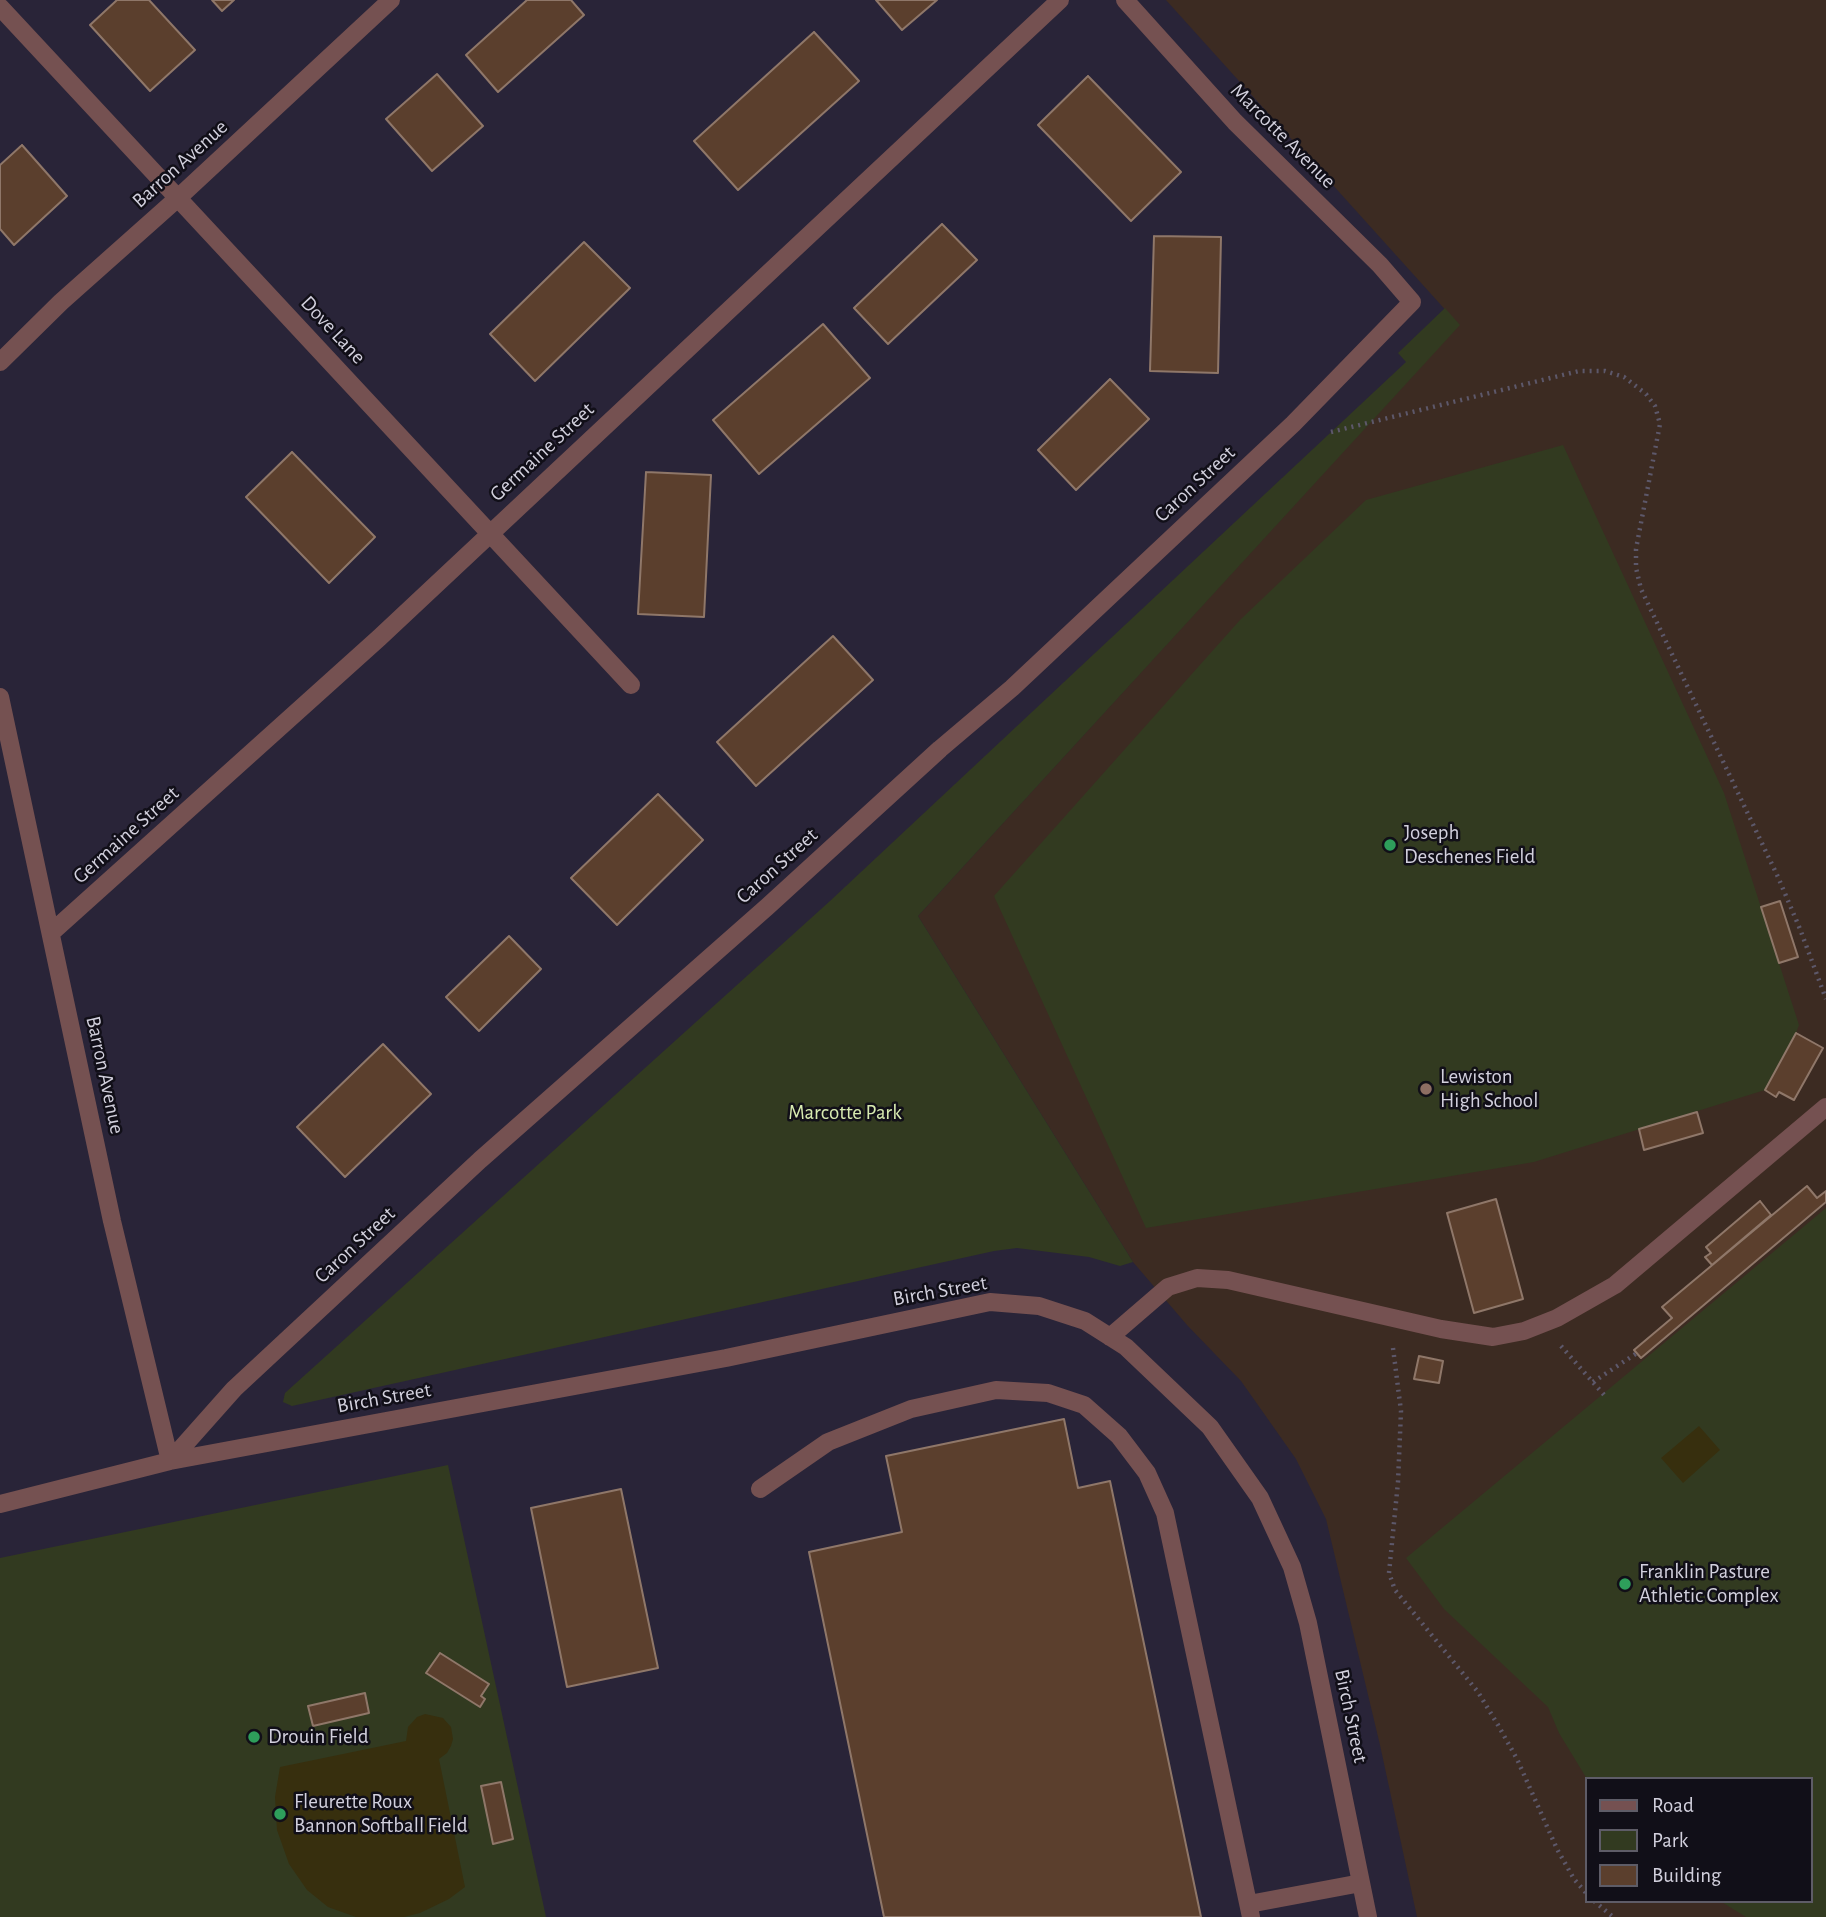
<!DOCTYPE html>
<style>
body{margin:0}
#map{position:relative;width:1826px;height:1917px;overflow:hidden;background:#292438;font-family:"Alegreya Sans",sans-serif}
canvas{display:block}
.legend{position:absolute;left:1585px;top:1777px;width:228px;height:126px;box-sizing:border-box;background:#110f18;border:2px solid #5e5c67;margin:0;padding:9px 12px;list-style:none;font-size:21px;color:#d2d0dd}
.legend li{display:flex;align-items:center;gap:14px;height:35px}
.legend b{width:35px;border:2px solid #5e5c67}
</style>
<div id="map">
<canvas width="1826" height="1917"></canvas>
<ul class="legend">
<li><b style="height:9px;background:#755151"></b>Road</li>
<li><b style="height:19px;background:#323a20"></b>Park</li>
<li><b style="height:19px;background:#5b3f2d"></b>Building</li>
</ul>
</div>
<script>
const g = document.querySelector('canvas').getContext('2d');
g.lineJoin = 'round';
function fillPath(path, color) {
  g.fillStyle = color;
  g.fill(path, 'evenodd');
}
function toPath(rows) {
  const path = new Path2D();
  for (const r of rows) {
    path.moveTo(r[0], r[1]);
    for (let i = 2; i < r.length; i += 2) path.lineTo(r[i], r[i + 1]);
  }
  return path;
}
function stroke(path, color, width, dash) {
  g.strokeStyle = color;
  g.lineWidth = width;
  g.lineCap = dash ? 'butt' : 'round';
  g.setLineDash(dash || []);
  g.stroke(path);
}
function write(font, color, halo, rows, align = 'center') {
  g.font = font + ' "Alegreya Sans",sans-serif';
  g.lineWidth = 5;
  g.setLineDash([]);
  g.textBaseline = 'middle';
  g.strokeStyle = halo;
  g.fillStyle = color;
  for (const [text, x, y, turn = 0] of rows) {
    g.save();
    g.translate(x, y);
    g.rotate((+turn || 0) * Math.PI / 180);
    g.textAlign = isNaN(turn) ? turn : align;
    if (halo) g.strokeText(text, 0, 0);
    g.fillText(text, 0, 0);
    g.restore();
  }
}
const education = toPath([
 [1166,0,1826,0,1826,1917,1417,1917,1380,1745,1326,1519,1296,1459,1241,1381,1187,1325,1133,1262,918,916,1459,325],
 [1586,1779,1810,1779,1810,1901,1586,1901]
]);
const green = toPath([
 [1445,308,1460,325,918,916,1133,1262,1120,1266,1089,1257,1017,1248,994,1251,292,1406,283,1402,285,1393,830,901,1406,362,1398,353],
 [1563,445,1724,793,1799,1025,1796,1033,1765,1090,1534,1162,1146,1228,994,896,1240,620,1366,500],
 [1826,1208,1826,1917,1746,1917,1720,1901,1810,1901,1810,1779,1587,1779,1559,1733,1548,1707,1444,1609,1406,1558],
 [448,1465,546,1917,0,1917,0,1558]
]);
const sand = toPath([
 [1699,1426,1720,1450,1683,1483,1661,1458],
 [425,1714,443,1718,451,1727,453,1739,451,1746,447,1753,439,1759,465,1887,449,1899,420,1913,404,1917,356,1917,328,1907,307,1890,289,1864,277,1830,275,1797,280,1767,406,1741,408,1727,417,1717]
]);
const building = toPath([
 [117,0,149,0,195,50,150,91,90,25,117,0],
 [212,0,234,0,222,11,212,0],
 [527,0,571,0,584,15,498,92,466,55,527,0],
 [876,0,937,0,902,30,876,0],
 [814,32,859,81,738,190,694,141,814,32],
 [437,74,483,126,432,171,386,119,437,74],
 [1088,76,1181,172,1131,221,1038,125,1088,76],
 [22,145,67,196,14,245,0,229,0,165,22,145],
 [942,224,977,260,888,344,854,308,942,224],
 [1154,236,1221,237,1218,373,1150,371,1154,236],
 [584,242,630,288,535,381,490,334,584,242],
 [823,324,870,378,759,474,713,420,823,324],
 [1110,379,1149,419,1076,490,1038,450,1110,379],
 [292,452,375,537,329,583,246,497,292,452],
 [646,472,711,475,704,617,638,614,646,472],
 [833,636,873,680,756,786,717,742,833,636],
 [658,794,703,840,617,925,571,878,658,794],
 [1780,901,1798,957,1779,963,1761,907,1780,901],
 [509,936,541,969,479,1031,446,997,509,936],
 [1796,1033,1823,1048,1794,1100,1779,1092,1776,1097,1765,1090,1796,1033],
 [383,1044,431,1094,345,1177,297,1127,383,1044],
 [1697,1112,1703,1133,1644,1150,1639,1129,1697,1112],
 [1807,1186,1817,1198,1826,1191,1826,1202,1641,1358,1634,1350,1672,1318,1662,1307,1807,1186],
 [1496,1199,1523,1299,1474,1313,1447,1213,1496,1199],
 [1760,1201,1771,1215,1712,1265,1705,1257,1711,1253,1706,1247,1760,1201],
 [1419,1356,1443,1361,1439,1383,1414,1379,1419,1356],
 [1064,1419,1078,1488,1110,1481,1201,1917,884,1917,809,1552,902,1532,886,1456,1064,1419],
 [621,1489,658,1668,567,1687,531,1508,621,1489],
 [440,1653,489,1684,481,1696,485,1699,480,1707,426,1673,440,1653],
 [365,1693,369,1713,313,1726,308,1706,365,1693],
 [501,1782,513,1839,493,1844,481,1786,501,1782]
]);
const path = toPath([
 [1331,432,1579,371,1605,371,1624,377,1646,394,1655,406,1660,424,1636,549,1636,568,1641,589,1778,877,1800,929,1826,999],
 [1561,1346,1605,1396],
 [1393,1348,1401,1411,1398,1482,1389,1573,1395,1590,1478,1692,1498,1725,1517,1759,1557,1849,1574,1879,1586,1893],
 [1593,1382,1637,1353],
 [1594,1901,1613,1917]
]);
const minor = toPath([
 [0,7,631,685],
 [0,362,61,302,179,197,391,0],
 [0,697,112,1221,170,1461],
 [52,932,379,638,1060,0],
 [1110,1337,1168,1287,1197,1278,1228,1280,1441,1329,1493,1337,1524,1331,1557,1318,1615,1285,1826,1107],
 [170,1461,234,1389,480,1160,767,907,940,749,1012,688,1293,424,1412,302,1380,265,1235,122,1125,0],
 [760,1489,828,1442,911,1409,996,1390,1048,1393,1084,1405,1119,1436,1147,1473,1165,1513,1251,1917],
 [0,1504,170,1461,726,1358,990,1302,1039,1306,1085,1321,1126,1347,1210,1427,1260,1498,1292,1567,1308,1623,1368,1917],
 [1249,1904,1361,1883]
]);
const markers = [
 [1390,845,7,"#2e9e5b"],
 [1426,1089,7,"#8d6e63"],
 [1625,1584,7,"#2e9e5b"],
 [254,1737,7,"#2e9e5b"],
 [280,1814,7,"#2e9e5b"]
];
const streetNames = [
 ["Marcotte Avenue",1283,136,45],
 ["Barron Avenue",180,164,-42],
 ["Dove Lane",333,330,47],
 ["Germaine Street",542,452,-43],
 ["Caron Street",1195,484,-43],
 ["Germaine Street",126,835,-42],
 ["Caron Street",777,866,-42],
 ["Barron Avenue",105,1075,78],
 ["Caron Street",355,1245,-43],
 ["Birch Street",940,1291,-10],
 ["Birch Street",384,1398,-10],
 ["Birch Street",1351,1716,78]
];
const poiNames = [
 ["Joseph",1404,833],
 ["Deschenes Field",1404,857],
 ["Lewiston",1440,1077],
 ["High School",1440,1101],
 ["Franklin Pasture",1639,1572],
 ["Athletic Complex",1639,1596],
 ["Drouin Field",268,1737],
 ["Fleurette Roux",294,1802],
 ["Bannon Softball Field",294,1826]
];
const parkNames = [
 ["Marcotte Park",845,1113]
];
fillPath(education, '#3c2b22');
fillPath(green, '#323a20');
fillPath(sand, '#372f0e');
fillPath(building, '#5b3f2d');
stroke(building, '#8f7769', 2);
stroke(path, '#5d586a', 4.5, [2, 5]);
stroke(minor, '#755151', 18);
for (const [x, y, r, color] of markers) {
  const dot = new Path2D();
  dot.arc(x, y, r, 0, 2 * Math.PI);
  g.fillStyle = color;
  g.fill(dot);
  stroke(dot, '#110f18', 2.5);
}
write('21px', '#d2d0dd', '#110f18', streetNames);
write('21px', '#d2d0dd', '#110f18', poiNames, 'left');
write('21px', '#d8ebb0', '#110f18', parkNames);
</script>
